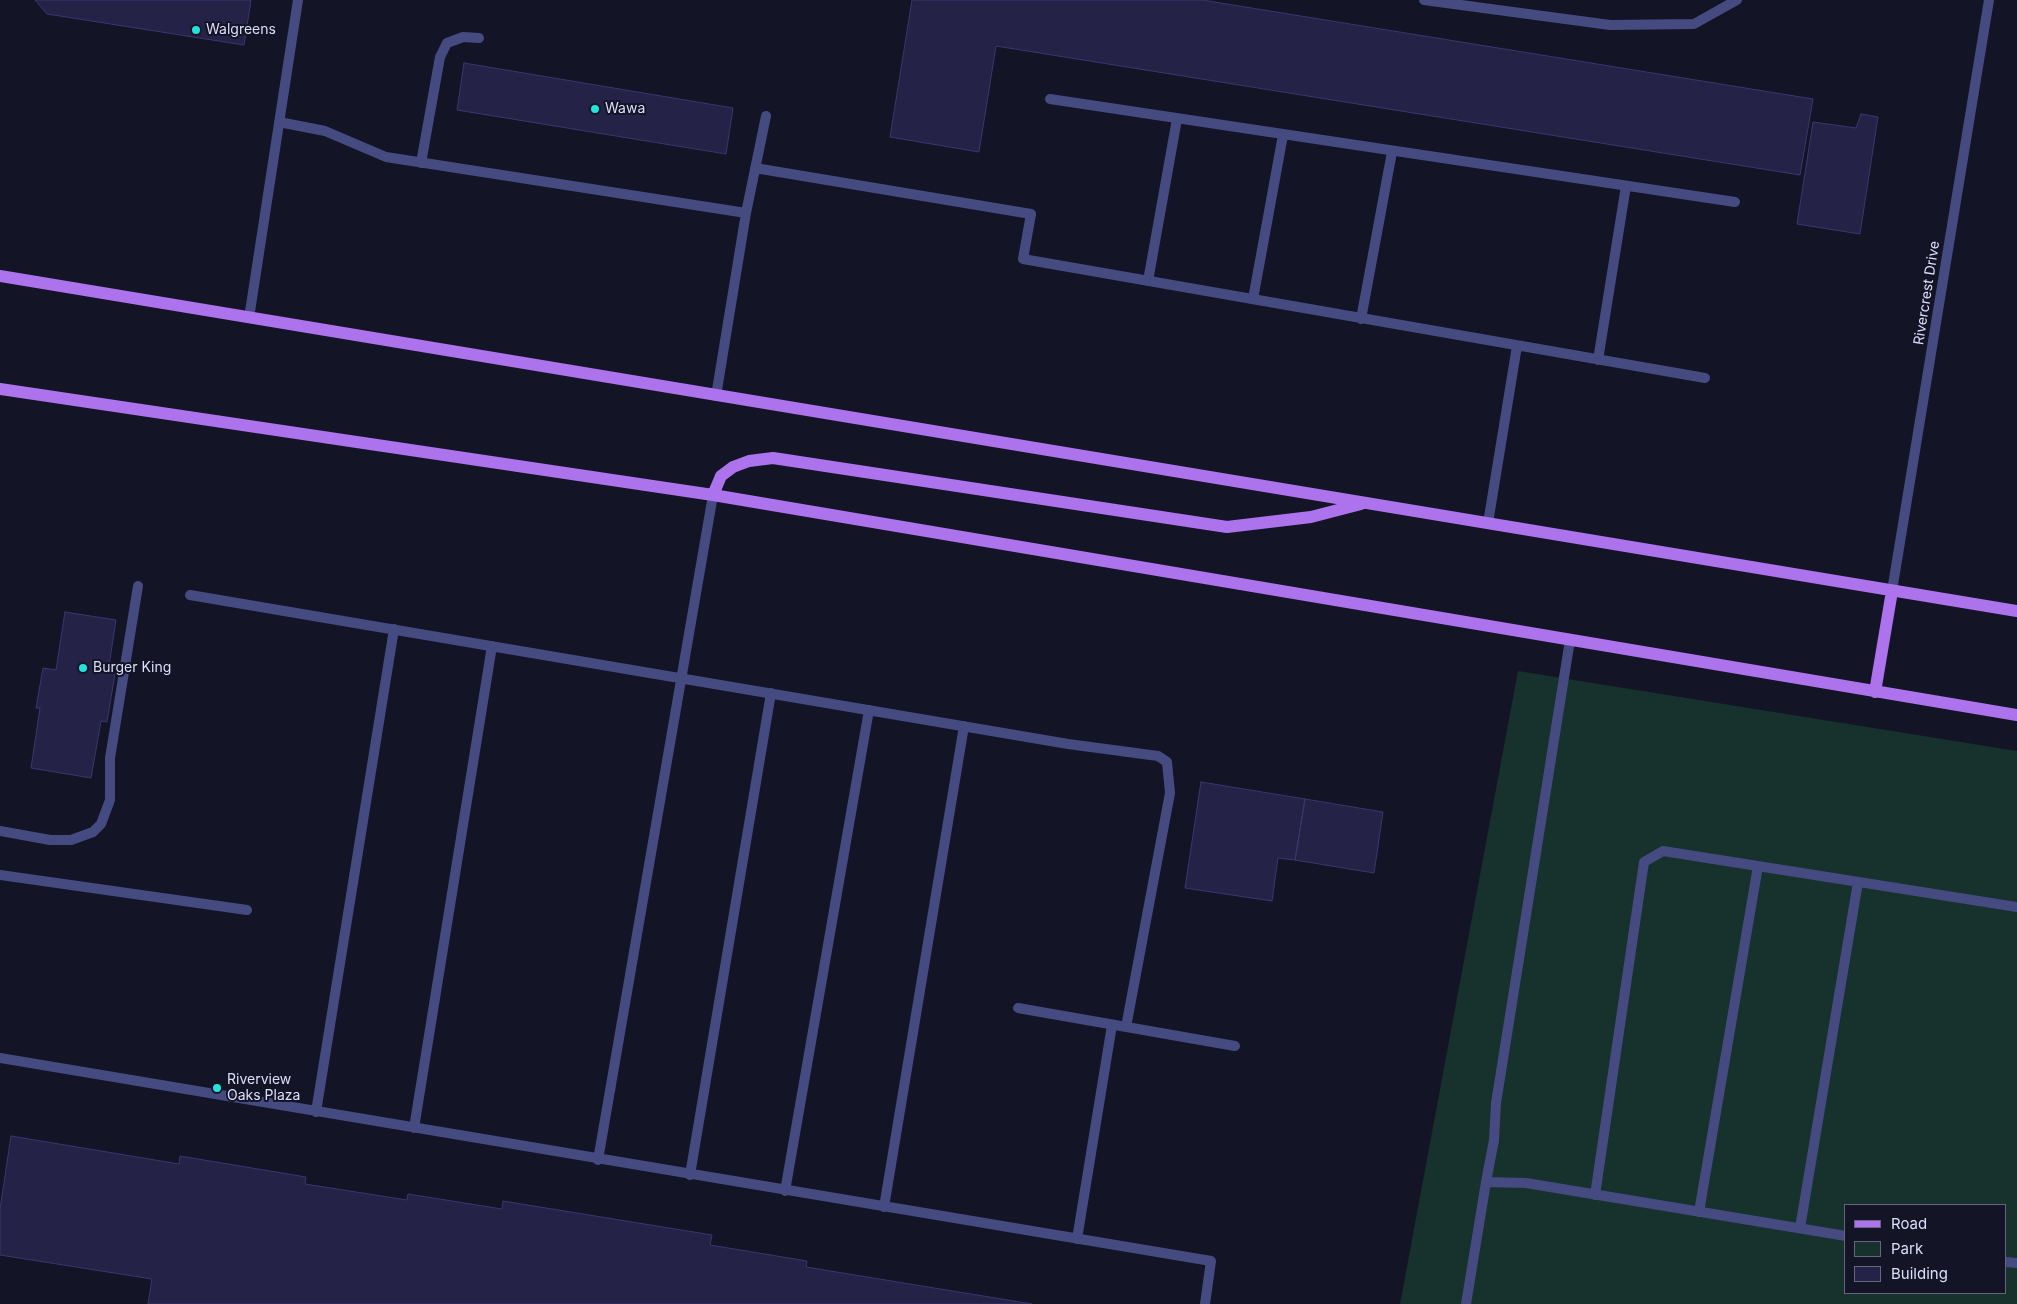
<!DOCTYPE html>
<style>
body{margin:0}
#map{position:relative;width:2017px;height:1304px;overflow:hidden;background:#141427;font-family:Inter,sans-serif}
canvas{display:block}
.legend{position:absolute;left:1844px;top:1204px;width:162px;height:90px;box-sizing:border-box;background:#141427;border:1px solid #65657c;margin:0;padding:6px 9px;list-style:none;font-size:15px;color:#dedffb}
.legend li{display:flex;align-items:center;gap:10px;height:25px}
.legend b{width:25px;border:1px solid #65657c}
</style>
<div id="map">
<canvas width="2017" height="1304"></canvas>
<ul class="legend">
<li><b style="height:6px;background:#ad73ed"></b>Road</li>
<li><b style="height:14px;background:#17312c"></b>Park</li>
<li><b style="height:14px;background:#242246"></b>Building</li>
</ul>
</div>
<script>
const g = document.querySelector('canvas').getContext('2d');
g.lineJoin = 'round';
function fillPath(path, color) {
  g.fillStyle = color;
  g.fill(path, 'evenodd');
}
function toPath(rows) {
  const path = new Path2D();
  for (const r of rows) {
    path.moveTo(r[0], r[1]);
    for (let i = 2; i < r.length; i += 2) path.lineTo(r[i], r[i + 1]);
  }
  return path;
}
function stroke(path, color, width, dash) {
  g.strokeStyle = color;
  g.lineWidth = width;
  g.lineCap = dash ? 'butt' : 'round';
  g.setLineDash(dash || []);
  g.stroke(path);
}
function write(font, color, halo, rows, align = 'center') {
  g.font = font + ' Inter,sans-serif';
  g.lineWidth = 4;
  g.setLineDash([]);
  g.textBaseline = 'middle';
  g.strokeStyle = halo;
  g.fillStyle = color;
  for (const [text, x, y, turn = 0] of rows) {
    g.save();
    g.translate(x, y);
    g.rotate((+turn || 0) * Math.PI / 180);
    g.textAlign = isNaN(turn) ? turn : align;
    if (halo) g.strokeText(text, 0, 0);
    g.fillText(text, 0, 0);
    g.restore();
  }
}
const green = toPath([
 [1518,671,2017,751,2017,1304,1400,1304],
 [1846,1205,2006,1205,2006,1293,1846,1293]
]);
const building = toPath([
 [35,0,251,0,244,45,47,14,35,0],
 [912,0,1202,0,1813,99,1800,175,996,46,979,152,890,137,912,0],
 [464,63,733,108,726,154,457,110,464,63],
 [1861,114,1878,117,1860,234,1797,224,1813,122,1856,128,1861,114],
 [65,612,116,620,108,672,115,674,107,722,101,721,91,778,31,768,40,708,36,708,43,668,56,670,65,612],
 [1201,782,1305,799,1295,860,1278,858,1272,901,1185,888,1201,782],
 [1305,799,1383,812,1374,873,1295,860,1305,799],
 [11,1136,179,1164,180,1156,306,1177,305,1184,407,1200,408,1194,502,1209,503,1201,712,1235,710,1245,807,1261,806,1267,1032,1304,148,1304,152,1279,0,1255,0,1209,11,1136]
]);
const service = toPath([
 [1424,0,1610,25,1694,24,1737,0],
 [1050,99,1735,202],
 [279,122,325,131,386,157,746,213],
 [421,163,440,57,447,43,463,37,479,38],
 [755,168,1031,214,1023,259,1705,378],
 [1148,281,1177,119],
 [1253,299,1283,135],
 [249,318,298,0],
 [1361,319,1392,152],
 [1598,360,1626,186],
 [716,396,746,213,766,116],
 [1488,523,1517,346],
 [190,595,1068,744,1158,756,1167,762,1170,793,1126,1027],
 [1570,640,1496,1103,1494,1140,1486,1182,1526,1183,1846,1236],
 [0,831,50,840,71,840,93,832,101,824,110,800,110,758,138,586],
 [0,875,247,910],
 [1018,1008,1235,1046],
 [0,1058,1211,1261,1205,1304],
 [316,1112,394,629],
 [414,1128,492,646],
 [598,1160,713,495],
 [690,1175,771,693],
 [785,1191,869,710],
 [1595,1195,1644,862,1663,851,2017,907],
 [884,1207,964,726],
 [1699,1212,1758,866],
 [1800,1228,1858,882],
 [1077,1239,1112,1025],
 [2006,1262,2017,1263],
 [1466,1304,1486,1182]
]);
const minor = toPath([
 [1892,591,1989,0]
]);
const primary = toPath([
 [0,276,2017,611],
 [0,389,713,495,2017,715],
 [713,495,721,476,733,467,749,461,773,458,1227,527,1311,517,1361,504],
 [1875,692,1892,591]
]);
const markers = [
 [196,30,5,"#23e2d9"],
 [595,109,5,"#23e2d9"],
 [83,668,5,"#23e2d9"],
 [217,1088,5,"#23e2d9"]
];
const poiNames = [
 ["Walgreens",206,30],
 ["Wawa",605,109],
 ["Burger King",93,668],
 ["Riverview",227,1080],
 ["Oaks Plaza",227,1096]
];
const streetNames = [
 ["Rivercrest Drive",1927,293,-81]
];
fillPath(green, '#17312c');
fillPath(building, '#242246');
stroke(building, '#3a376f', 1);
stroke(service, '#454b80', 10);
stroke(minor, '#454b80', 10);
stroke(primary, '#ad73ed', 12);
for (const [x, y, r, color] of markers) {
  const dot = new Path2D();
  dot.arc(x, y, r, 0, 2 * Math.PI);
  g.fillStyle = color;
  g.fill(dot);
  stroke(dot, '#141427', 2);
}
write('14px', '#dedffb', '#141427', poiNames, 'left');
write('14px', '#dedffb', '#141427', streetNames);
</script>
